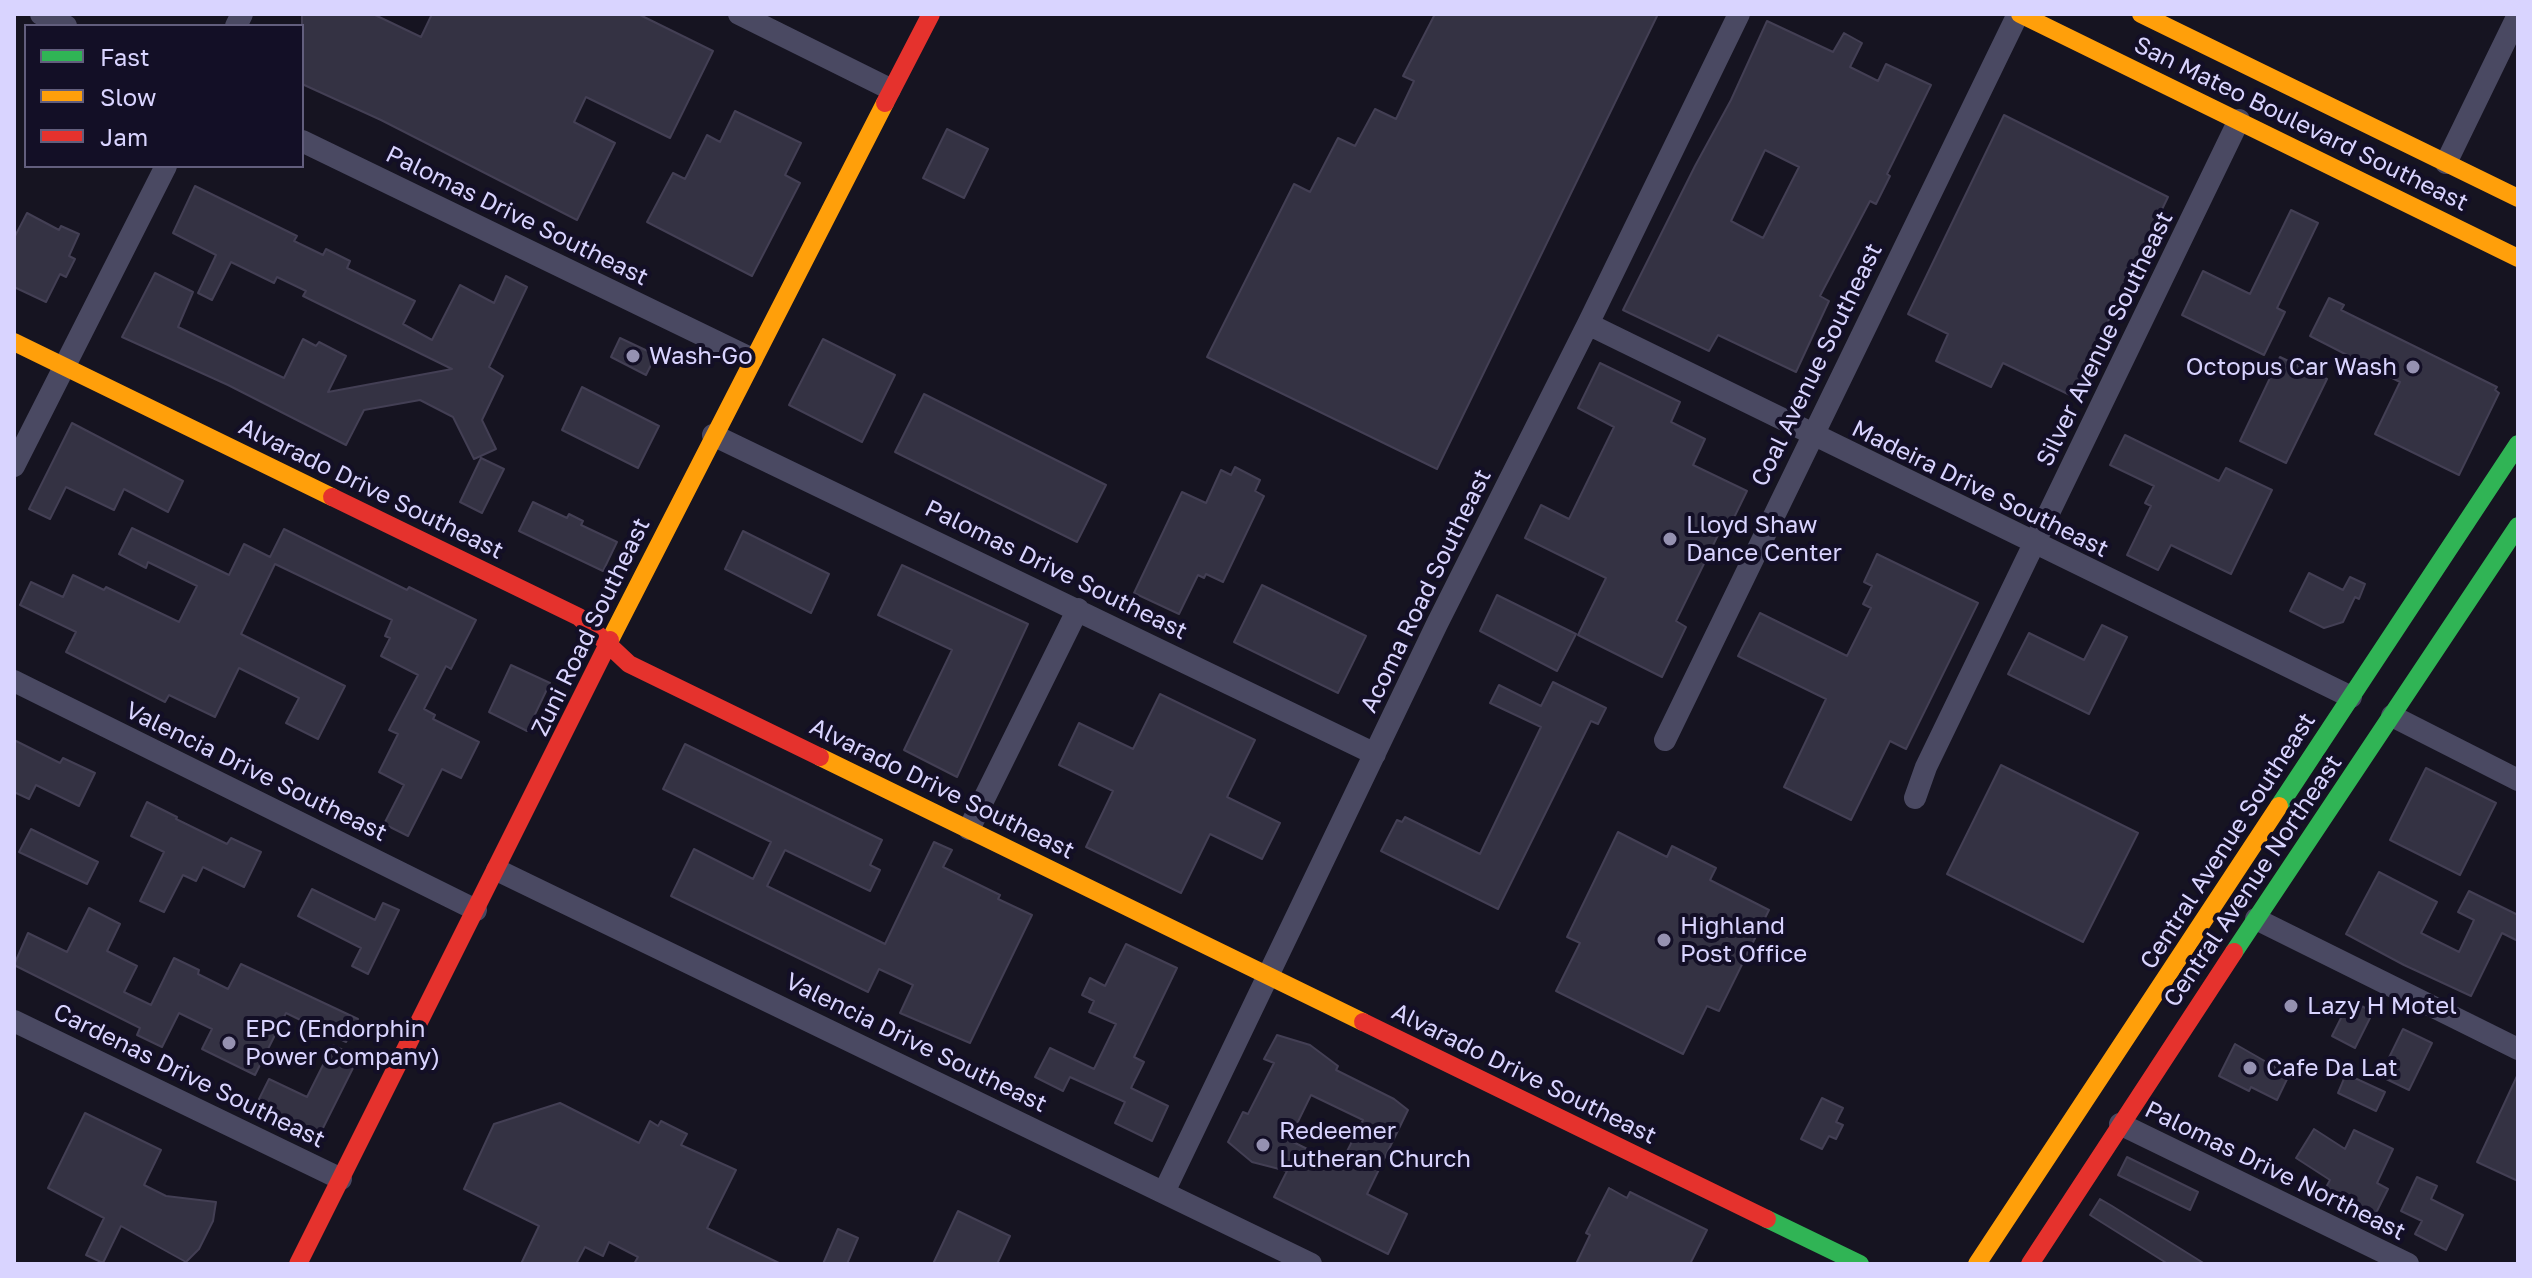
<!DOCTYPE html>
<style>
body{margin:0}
#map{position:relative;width:2532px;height:1278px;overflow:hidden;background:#161421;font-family:"Golos Text",sans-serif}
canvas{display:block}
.frame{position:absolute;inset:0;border:16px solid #d9d4ff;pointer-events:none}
.legend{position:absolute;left:24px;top:24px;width:280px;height:144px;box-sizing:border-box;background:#130f26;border:2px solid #625e7d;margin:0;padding:10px 14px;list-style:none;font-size:24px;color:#d9d4ff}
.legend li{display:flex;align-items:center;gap:16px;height:40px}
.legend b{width:40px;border:2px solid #625e7d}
</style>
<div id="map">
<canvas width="2532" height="1278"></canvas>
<div class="frame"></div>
<ul class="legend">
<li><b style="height:10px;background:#30b455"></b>Fast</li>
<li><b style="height:10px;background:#ff9f0a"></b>Slow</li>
<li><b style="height:10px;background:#e5322d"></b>Jam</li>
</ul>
</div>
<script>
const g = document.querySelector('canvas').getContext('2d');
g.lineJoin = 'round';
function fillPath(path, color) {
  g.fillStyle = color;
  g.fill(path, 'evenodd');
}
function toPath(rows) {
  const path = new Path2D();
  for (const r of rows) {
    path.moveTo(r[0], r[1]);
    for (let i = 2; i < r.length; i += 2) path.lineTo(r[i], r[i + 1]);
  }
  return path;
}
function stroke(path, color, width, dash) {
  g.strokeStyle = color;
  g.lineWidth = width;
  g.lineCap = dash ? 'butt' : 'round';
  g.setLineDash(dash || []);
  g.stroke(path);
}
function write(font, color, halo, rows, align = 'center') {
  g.font = font + ' "Golos Text",sans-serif';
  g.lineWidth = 8;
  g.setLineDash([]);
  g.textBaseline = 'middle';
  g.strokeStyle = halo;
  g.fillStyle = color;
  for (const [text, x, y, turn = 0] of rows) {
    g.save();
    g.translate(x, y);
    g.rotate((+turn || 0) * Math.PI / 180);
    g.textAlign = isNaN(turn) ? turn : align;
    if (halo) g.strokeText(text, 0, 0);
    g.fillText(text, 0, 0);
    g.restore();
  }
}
const building = toPath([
 [302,14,373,14,421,37,432,14,638,14,713,51,670,138,586,97,574,122,615,143,577,220,381,120,302,84,302,14],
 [1435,14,1658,14,1437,469,1207,357,1294,184,1310,192,1338,138,1355,146,1375,109,1396,119,1414,81,1403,76,1435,14],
 [1767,21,1833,52,1844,33,1862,43,1850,67,1878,81,1886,64,1931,85,1887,174,1890,176,1876,204,1870,201,1820,296,1829,301,1796,372,1718,335,1709,351,1623,310,1695,166,1731,100,1767,21],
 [1765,150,1799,167,1763,238,1731,221,1765,150],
 [735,111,801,143,785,175,800,183,752,276,647,222,673,173,685,179,707,135,720,142,735,111],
 [2004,115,2168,197,2072,396,2003,363,1991,387,1936,361,1948,334,1908,314,2004,115],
 [947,129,988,149,964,198,923,178,947,129],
 [195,186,297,236,294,241,323,255,326,249,350,261,347,268,415,301,403,324,432,340,460,285,494,303,506,276,527,287,489,367,503,376,482,420,496,449,474,459,453,417,420,400,364,410,346,445,228,385,122,337,155,273,193,292,178,327,284,378,303,339,316,346,319,342,346,356,328,392,452,369,303,296,306,291,277,277,274,283,231,262,212,300,198,293,216,255,173,233,195,186],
 [2291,210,2318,223,2277,308,2285,312,2264,355,2182,315,2203,271,2250,294,2291,210],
 [27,213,59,230,61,226,79,234,69,256,75,259,66,277,60,274,46,302,14,287,14,238,27,213],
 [2329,298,2344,305,2341,310,2497,387,2495,390,2499,393,2459,475,2375,434,2400,382,2310,336,2329,298],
 [620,338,656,355,646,375,611,357,620,338],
 [823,339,895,375,862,442,789,405,823,339],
 [2280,357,2327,379,2286,463,2240,441,2280,357],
 [1600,363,1680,402,1671,422,1705,439,1693,465,1747,491,1726,534,1720,531,1676,621,1686,627,1662,677,1578,635,1606,578,1525,538,1541,505,1569,519,1614,427,1578,408,1600,363],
 [582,387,659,426,638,468,562,430,582,387],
 [924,394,1106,485,1077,542,895,452,924,394],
 [72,423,183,481,168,512,124,489,114,510,66,487,50,519,29,509,72,423],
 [2125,435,2219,481,2226,468,2272,490,2231,574,2171,545,2158,570,2127,555,2151,506,2145,503,2154,486,2110,465,2125,435],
 [481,458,504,469,482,513,460,502,481,458],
 [1235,467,1260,480,1255,491,1264,496,1223,582,1206,574,1204,578,1198,575,1179,614,1134,593,1182,492,1206,503,1221,470,1231,475,1235,467],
 [533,502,567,518,569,514,583,521,581,525,617,542,603,571,519,531,533,502],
 [132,528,229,575,244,544,270,557,284,529,407,590,409,587,476,620,451,669,446,666,424,709,435,715,433,719,479,742,461,778,442,769,408,836,384,824,404,785,379,772,398,734,389,730,418,675,381,656,390,638,385,636,392,620,275,564,241,634,345,686,318,739,286,723,299,698,239,668,215,717,169,695,165,702,66,652,76,632,20,605,31,582,63,597,73,575,104,590,106,587,179,622,197,586,148,562,146,568,119,554,132,528],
 [743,531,829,574,811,613,725,569,743,531],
 [1877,554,1978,603,1906,749,1890,741,1851,820,1784,787,1826,699,1738,656,1760,613,1847,656,1871,608,1863,604,1872,586,1864,582,1877,554],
 [902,565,1028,624,957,777,904,750,952,650,878,615,902,565],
 [2309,573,2343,590,2350,577,2365,584,2359,599,2355,597,2343,622,2324,628,2290,611,2309,573],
 [1262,585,1366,636,1338,693,1234,642,1262,585],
 [1497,595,1576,634,1557,671,1480,631,1497,595],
 [2102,625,2127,637,2089,714,2008,674,2029,633,2084,660,2102,625],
 [511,665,550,683,527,731,489,712,511,665],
 [1553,682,1606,708,1598,724,1591,721,1498,909,1381,851,1397,820,1402,822,1405,817,1480,854,1541,727,1490,703,1499,685,1541,706,1553,682],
 [1160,694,1255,740,1227,797,1280,823,1262,859,1210,834,1181,893,1086,847,1113,791,1059,765,1079,723,1133,749,1160,694],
 [14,740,60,763,63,758,95,773,79,806,36,785,29,799,14,792,14,740],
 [685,744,882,840,870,865,880,870,870,891,785,850,767,886,885,944,934,842,952,850,943,867,1000,895,998,899,1032,915,970,1043,900,1013,913,985,879,969,868,992,671,896,694,849,753,879,771,842,663,789,685,744],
 [2001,765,2138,833,2083,942,1947,874,2001,765],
 [2426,768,2496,803,2460,875,2390,840,2426,768],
 [147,802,177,817,176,819,227,844,231,838,261,852,244,887,203,867,196,881,183,875,164,912,140,901,164,852,131,836,147,802],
 [31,829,98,862,87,884,19,852,31,829],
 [1618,832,1667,857,1672,846,1716,868,1710,880,1769,910,1719,1011,1707,1006,1683,1054,1556,991,1580,943,1567,937,1618,832],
 [2379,872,2437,902,2421,933,2459,952,2474,920,2458,912,2469,891,2518,915,2518,941,2502,933,2471,996,2404,965,2346,934,2379,872],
 [312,889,375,920,383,903,399,910,368,974,352,966,361,948,298,916,312,889],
 [89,908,120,924,107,951,137,966,124,992,151,1005,174,958,199,970,198,974,228,989,241,964,358,1019,346,1042,286,1013,255,1075,202,1049,212,1029,179,1013,162,1047,137,1035,140,1028,14,965,28,933,67,952,89,908],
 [1126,944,1177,968,1134,1057,1144,1062,1131,1088,1168,1106,1152,1141,1115,1123,1125,1102,1070,1077,1063,1091,1035,1077,1050,1048,1094,1069,1116,1024,1089,1012,1094,1001,1082,995,1090,978,1105,986,1126,944],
 [2350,1000,2373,1012,2355,1048,2332,1036,2350,1000],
 [2403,1029,2432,1043,2409,1090,2380,1076,2403,1029],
 [1277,1035,1310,1045,1338,1066,1336,1070,1394,1099,1408,1110,1367,1194,1407,1214,1388,1254,1274,1197,1287,1171,1252,1162,1228,1142,1243,1112,1248,1114,1274,1063,1264,1059,1277,1035],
 [1311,1095,1363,1120,1340,1165,1289,1140,1311,1095],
 [2235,1044,2289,1075,2277,1100,2251,1087,2249,1091,2219,1076,2235,1044],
 [333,1045,358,1058,319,1136,256,1105,269,1079,307,1097,333,1045],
 [2346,1074,2385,1092,2376,1111,2338,1093,2346,1074],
 [2518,1074,2518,1181,2477,1162,2518,1074],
 [1822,1098,1843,1108,1836,1122,1843,1125,1836,1139,1829,1136,1822,1149,1801,1139,1822,1098],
 [560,1103,639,1143,650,1121,658,1126,661,1121,687,1134,681,1145,736,1170,707,1228,781,1264,634,1264,638,1257,609,1242,603,1256,585,1247,576,1264,521,1264,539,1226,464,1189,494,1124,560,1103],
 [85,1113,161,1150,144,1185,166,1196,216,1202,213,1221,199,1249,186,1262,121,1226,103,1263,86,1255,104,1218,48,1188,85,1113],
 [2314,1129,2345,1149,2354,1130,2393,1149,2377,1183,2388,1189,2375,1215,2324,1191,2330,1180,2296,1158,2314,1129],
 [2127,1157,2198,1192,2190,1210,2118,1175,2127,1157],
 [2417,1177,2437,1186,2431,1199,2463,1215,2446,1250,2415,1234,2422,1221,2401,1211,2417,1177],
 [1609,1188,1627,1198,1630,1192,1707,1230,1690,1264,1576,1264,1590,1235,1586,1233,1609,1188],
 [2100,1199,2112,1206,2205,1264,2168,1264,2090,1215,2100,1199],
 [958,1211,1010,1236,997,1264,933,1264,958,1211],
 [838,1229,858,1238,847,1264,823,1264,838,1229]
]);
const street = toPath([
 [41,14,66,26],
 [739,14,890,89],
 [236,26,242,14],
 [302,141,752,359],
 [2446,163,2518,15],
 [1588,324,2351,697],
 [713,435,1375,754],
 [14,466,166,166],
 [14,681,476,910],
 [2392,716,2518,780],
 [1665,740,2018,14],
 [1915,798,1926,767,2239,120],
 [969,829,1078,609],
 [497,870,1311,1264],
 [2256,919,2518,1049],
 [14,1021,341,1179],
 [2120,1124,2408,1264],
 [1164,1192,1437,624,1588,324,1739,14]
]);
const fast = toPath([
 [2279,806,2518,444],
 [2234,952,2518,526],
 [1767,1219,1860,1264]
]);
const slow = toPath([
 [2020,14,2518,258],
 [2141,14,2518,198],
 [14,342,332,497],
 [610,640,885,103],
 [820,757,1363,1022],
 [1977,1264,2279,806]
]);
const jam = toPath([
 [885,103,931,14],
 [332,497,579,617,629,664,820,757],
 [1363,1022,1767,1219],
 [298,1264,610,640],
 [2030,1264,2234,952]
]);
const markers = [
 [633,356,8,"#9591b1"],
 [2413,367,8,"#9591b1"],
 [1670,539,8,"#9591b1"],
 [1664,940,8,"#9591b1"],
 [2291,1006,8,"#9591b1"],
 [229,1043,8,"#9591b1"],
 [2250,1068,8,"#9591b1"],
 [1263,1145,8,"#9591b1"]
];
const streetNames = [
 ["San Mateo Boulevard Southeast",2301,124,26],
 ["Palomas Drive Southeast",517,216,26],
 ["Silver Avenue Southeast",2105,339,-64],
 ["Coal Avenue Southeast",1817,365,-64],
 ["Alvarado Drive Southeast",371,489,26],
 ["Madeira Drive Southeast",1980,489,26],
 ["Palomas Drive Southeast",1056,570,26],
 ["Acoma Road Southeast",1426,591,-64],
 ["Zuni Road Southeast",591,627,-64],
 ["Valencia Drive Southeast",256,772,26],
 ["Alvarado Drive Southeast",942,789,26],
 ["Central Avenue Southeast",2228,841,-57],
 ["Central Avenue Northeast",2253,881,-56],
 ["Valencia Drive Southeast",916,1043,26],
 ["Alvarado Drive Southeast",1524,1074,26],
 ["Cardenas Drive Southeast",189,1076,26],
 ["Palomas Drive Northeast",2275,1171,26]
];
const poiNames = [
 ["Wash-Go",649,356],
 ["Octopus Car Wash",2397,367,"right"],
 ["Lloyd Shaw",1686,525],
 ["Dance Center",1686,553],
 ["Highland",1680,926],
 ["Post Office",1680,954],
 ["Lazy H Motel",2307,1006],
 ["EPC (Endorphin",245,1029],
 ["Power Company)",245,1057],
 ["Cafe Da Lat",2266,1068],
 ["Redeemer",1279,1131],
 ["Lutheran Church",1279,1159]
];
fillPath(building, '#343243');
stroke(building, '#433f54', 2);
stroke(street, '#4a4962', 22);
stroke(fast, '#30b455', 18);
stroke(slow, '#ff9f0a', 18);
stroke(jam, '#e5322d', 18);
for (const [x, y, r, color] of markers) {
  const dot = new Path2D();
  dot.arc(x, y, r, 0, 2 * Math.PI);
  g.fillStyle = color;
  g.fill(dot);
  stroke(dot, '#130f26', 3);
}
write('24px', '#d9d4ff', '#130f26', streetNames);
write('24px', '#d9d4ff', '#130f26', poiNames, 'left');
</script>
